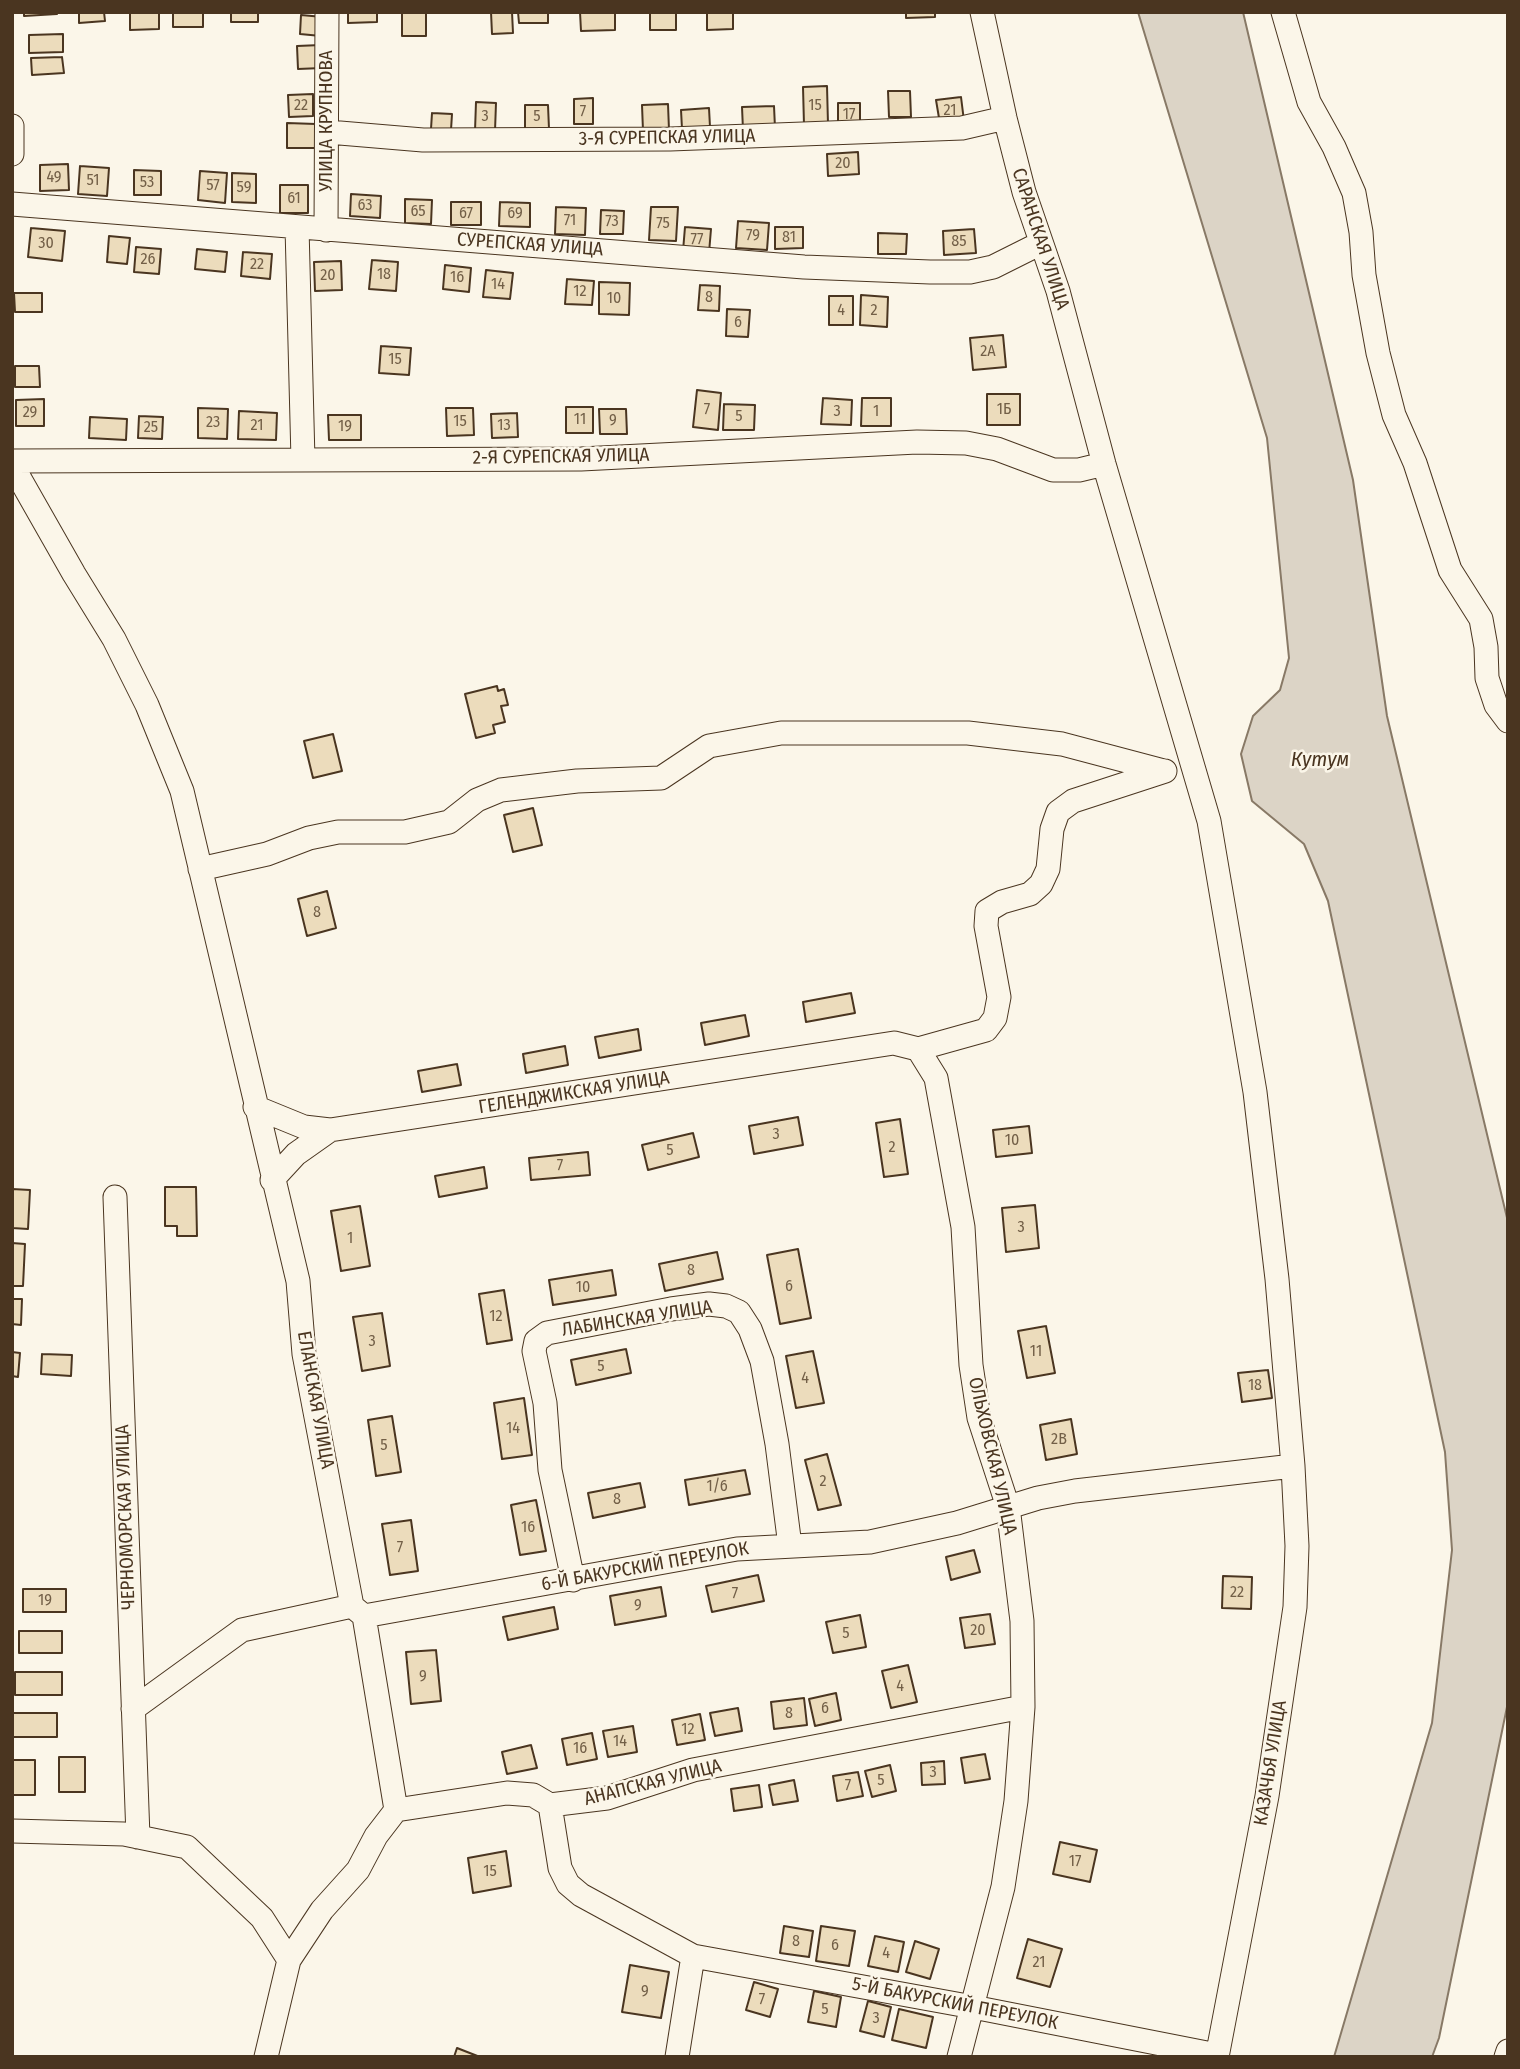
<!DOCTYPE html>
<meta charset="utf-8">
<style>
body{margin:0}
#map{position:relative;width:1520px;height:2069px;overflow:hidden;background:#fbf6e9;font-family:"Fira Sans Condensed",sans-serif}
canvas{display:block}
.frame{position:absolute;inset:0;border:14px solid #4a3520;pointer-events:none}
</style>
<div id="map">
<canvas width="1520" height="2069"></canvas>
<div class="frame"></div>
</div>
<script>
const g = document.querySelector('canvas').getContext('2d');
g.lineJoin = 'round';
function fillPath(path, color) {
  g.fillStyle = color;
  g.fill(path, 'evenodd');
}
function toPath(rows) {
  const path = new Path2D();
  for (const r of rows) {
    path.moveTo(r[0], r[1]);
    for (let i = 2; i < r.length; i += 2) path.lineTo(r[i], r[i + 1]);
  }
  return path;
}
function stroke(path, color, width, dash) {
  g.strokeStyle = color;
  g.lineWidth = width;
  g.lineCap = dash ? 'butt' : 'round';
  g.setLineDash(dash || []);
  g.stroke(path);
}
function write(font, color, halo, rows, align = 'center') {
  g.font = font + ' "Fira Sans Condensed",sans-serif';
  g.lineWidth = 5;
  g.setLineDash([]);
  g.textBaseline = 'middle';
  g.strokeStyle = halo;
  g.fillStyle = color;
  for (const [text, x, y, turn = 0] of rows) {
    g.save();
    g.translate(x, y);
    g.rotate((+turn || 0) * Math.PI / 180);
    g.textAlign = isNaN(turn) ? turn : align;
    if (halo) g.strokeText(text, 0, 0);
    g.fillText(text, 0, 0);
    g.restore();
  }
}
const water = toPath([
 [1138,12,1243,12,1353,480,1387,716,1508,1222,1508,1702,1439,2038,1432,2057,1334,2057,1432,1723,1452,1550,1445,1452,1328,901,1304,844,1252,801,1241,754,1253,716,1280,690,1289,658,1267,438,1138,12]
]);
const building = toPath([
 [24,12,56,12,57,14,24,16,24,12],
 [79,12,104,12,105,21,79,23,79,12],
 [130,12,159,12,159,29,130,30,130,12],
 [173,12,203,12,203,27,173,27,173,12],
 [231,12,258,12,258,22,231,22,231,12],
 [348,12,377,12,377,22,348,23,348,12],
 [402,12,426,12,426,36,402,36,402,12],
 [491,12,512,12,513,33,492,34,491,12],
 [518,12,548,12,548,23,519,23,518,12],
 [580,12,615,12,615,30,581,31,580,12],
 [650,12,676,12,676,30,650,30,650,12],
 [707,12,733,12,733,29,707,30,707,12],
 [906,12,935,12,935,17,906,18,906,12],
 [301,15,323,17,321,36,300,34,301,15],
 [63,34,63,52,29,53,29,35,63,34],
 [321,45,322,68,298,69,297,46,321,45],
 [62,57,64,73,32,75,31,58,62,57],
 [827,86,828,124,804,125,803,87,827,86],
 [888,91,910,91,911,117,889,117,888,91],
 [313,94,313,116,289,117,288,95,313,94],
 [961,97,964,121,940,124,936,100,961,97],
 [593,98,593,124,574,124,574,99,593,98],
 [476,102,496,103,495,131,475,131,476,102],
 [838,103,860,103,860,126,838,126,838,103],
 [668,104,669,130,643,131,642,105,668,104],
 [525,105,548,105,549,129,525,129,525,105],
 [774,106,775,128,743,130,742,107,774,106],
 [709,108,710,127,682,129,681,110,709,108],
 [432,113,452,114,451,130,431,129,432,113],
 [287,123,316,124,315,148,287,148,287,123],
 [858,152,859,174,828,176,827,154,858,152],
 [68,164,69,190,40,191,40,165,68,164],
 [80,166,109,168,107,196,78,194,80,166],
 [134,170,161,171,161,195,134,195,134,170],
 [200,171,227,173,225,203,198,200,200,171],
 [232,173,256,174,256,203,232,202,232,173],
 [280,185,308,185,308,213,280,213,280,185],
 [351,194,381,196,380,218,350,216,351,194],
 [405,199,432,200,431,224,405,223,405,199],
 [451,202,481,202,481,225,451,225,451,202],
 [500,202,530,203,530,227,499,226,500,202],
 [556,207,586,208,585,235,555,234,556,207],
 [651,207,678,207,676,241,649,240,651,207],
 [601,210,624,211,623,234,600,234,601,210],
 [738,221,769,223,767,250,736,248,738,221],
 [685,227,711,229,709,253,683,251,685,227],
 [775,227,803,227,803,248,775,249,775,227],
 [31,228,65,231,62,261,28,257,31,228],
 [974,229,976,253,944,255,943,231,974,229],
 [878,233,907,234,906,254,878,254,878,233],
 [109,236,130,238,127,264,107,262,109,236],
 [136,247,161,249,159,274,134,272,136,247],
 [197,249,227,252,225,272,195,269,197,249],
 [243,252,272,254,270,279,241,276,243,252],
 [372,260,398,262,396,291,369,289,372,260],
 [341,261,342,290,315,291,314,262,341,261],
 [445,265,471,268,469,292,443,289,445,265],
 [486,270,513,273,510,299,483,297,486,270],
 [567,279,594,281,592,305,565,304,567,279],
 [599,282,630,283,629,315,599,314,599,282],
 [700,285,720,286,719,311,698,310,700,285],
 [14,293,42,293,42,312,15,312,14,293],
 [861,295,888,297,887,327,860,325,861,295],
 [829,296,853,296,853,325,829,325,829,296],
 [727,309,750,310,748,337,726,336,727,309],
 [1003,335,1006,367,973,370,970,338,1003,335],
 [381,346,411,348,409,375,379,373,381,346],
 [15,366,39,366,40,387,15,387,15,366],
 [697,390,721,393,718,430,693,427,697,390],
 [987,394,1020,394,1020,425,987,425,987,394],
 [823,398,852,400,851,425,821,424,823,398],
 [862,398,891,398,891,426,861,426,862,398],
 [44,399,44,426,16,426,16,400,44,399],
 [724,404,755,405,754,430,723,430,724,404],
 [566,407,593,407,593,433,566,433,566,407],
 [198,408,228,409,227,439,198,438,198,408],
 [446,408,473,408,474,435,447,436,446,408],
 [599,409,626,409,627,434,600,434,599,409],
 [239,411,277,413,276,440,238,439,239,411],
 [517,413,518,437,492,438,491,414,517,413],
 [328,415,361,415,361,440,329,440,328,415],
 [139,416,163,417,162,439,138,438,139,416],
 [90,417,127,419,126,440,89,438,90,417],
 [497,686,498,691,504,689,508,705,501,706,505,722,493,725,495,733,476,738,465,694,497,686],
 [333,734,342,771,313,778,304,741,333,734],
 [533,808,542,845,513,852,504,815,533,808],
 [327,891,336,928,307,936,298,899,327,891],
 [851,993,855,1013,806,1022,803,1002,851,993],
 [745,1015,749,1036,705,1045,701,1023,745,1015],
 [638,1029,641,1050,599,1058,595,1037,638,1029],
 [565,1046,568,1065,526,1073,523,1054,565,1046],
 [457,1064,461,1085,422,1092,418,1071,457,1064],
 [798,1117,803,1145,754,1154,749,1126,798,1117],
 [900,1119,908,1174,884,1177,876,1123,900,1119],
 [1029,1126,1032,1153,996,1157,993,1130,1029,1126],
 [693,1133,699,1157,648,1170,642,1145,693,1133],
 [588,1152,590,1175,531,1180,529,1158,588,1152],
 [484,1167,487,1188,439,1197,435,1176,484,1167],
 [165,1187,196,1187,197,1236,177,1236,177,1226,165,1226,165,1187],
 [12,1189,30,1190,28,1229,12,1228,12,1189],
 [1035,1205,1039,1248,1006,1252,1002,1208,1035,1205],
 [360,1206,370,1266,341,1271,331,1211,360,1206],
 [12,1243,25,1244,23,1286,12,1286,12,1243],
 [798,1249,811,1318,780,1324,767,1255,798,1249],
 [717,1252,723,1279,665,1291,659,1264,717,1252],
 [612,1270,616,1295,553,1305,549,1280,612,1270],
 [504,1290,512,1340,487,1344,479,1294,504,1290],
 [12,1299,22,1299,21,1325,12,1324,12,1299],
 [382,1313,390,1366,362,1371,353,1317,382,1313],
 [1046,1326,1055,1373,1027,1378,1018,1331,1046,1326],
 [626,1349,631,1373,576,1385,571,1360,626,1349],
 [813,1351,824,1403,796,1408,786,1356,813,1351],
 [12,1352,20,1353,18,1377,12,1376,12,1352],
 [42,1354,72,1355,71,1376,41,1374,42,1354],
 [1268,1370,1272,1398,1242,1402,1238,1373,1268,1370],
 [524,1398,532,1455,502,1459,494,1403,524,1398],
 [392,1416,401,1472,376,1476,368,1420,392,1416],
 [1071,1419,1077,1454,1046,1460,1040,1425,1071,1419],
 [827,1454,841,1505,818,1510,805,1460,827,1454],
 [745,1470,750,1494,689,1505,685,1480,745,1470],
 [640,1483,645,1507,593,1518,588,1493,640,1483],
 [536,1500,546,1551,520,1555,511,1505,536,1500],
 [411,1520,418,1571,390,1575,382,1524,411,1520],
 [974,1550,980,1572,951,1580,946,1557,974,1550],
 [758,1575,764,1601,712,1612,706,1586,758,1575],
 [1223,1576,1252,1577,1251,1609,1222,1608,1223,1576],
 [661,1587,666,1616,615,1625,610,1596,661,1587],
 [23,1589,66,1589,66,1612,23,1612,23,1589],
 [554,1607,558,1629,508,1640,503,1617,554,1607],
 [990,1614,995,1644,965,1648,960,1618,990,1614],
 [860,1615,866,1647,833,1653,826,1622,860,1615],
 [19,1631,62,1631,62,1653,19,1653,19,1631],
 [436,1650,441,1701,411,1704,406,1652,436,1650],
 [908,1665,917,1702,891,1708,882,1671,908,1665],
 [15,1672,62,1672,62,1695,15,1695,15,1672],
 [836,1693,841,1720,815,1726,809,1699,836,1693],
 [804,1698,807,1725,774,1729,771,1702,804,1698],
 [738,1708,742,1731,715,1736,710,1713,738,1708],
 [13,1713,57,1713,57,1737,13,1737,13,1713],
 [700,1714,705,1740,677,1745,672,1720,700,1714],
 [633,1726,637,1752,608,1757,603,1731,633,1726],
 [592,1733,597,1759,567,1765,562,1739,592,1733],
 [531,1745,537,1768,507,1774,502,1752,531,1745],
 [985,1754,990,1779,965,1783,961,1758,985,1754],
 [59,1757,85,1757,85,1792,59,1792,59,1757],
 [12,1760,35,1760,35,1795,12,1795,12,1760],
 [944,1761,945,1784,922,1785,921,1763,944,1761],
 [890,1765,896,1791,872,1797,865,1771,890,1765],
 [858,1772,863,1796,837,1801,833,1776,858,1772],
 [794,1780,798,1801,773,1805,769,1785,794,1780],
 [759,1785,762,1807,734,1811,731,1789,759,1785],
 [1060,1842,1097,1850,1090,1882,1053,1874,1060,1842],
 [506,1851,511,1886,473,1893,468,1858,506,1851],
 [784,1926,813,1931,809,1957,780,1953,784,1926],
 [821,1926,855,1931,849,1966,816,1961,821,1926],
 [875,1936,904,1942,898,1972,868,1966,875,1936],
 [1028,1939,1062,1949,1050,1987,1017,1978,1028,1939],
 [915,1941,939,1949,930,1979,906,1972,915,1941],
 [630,1965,669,1972,661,2018,622,2012,630,1965],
 [754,1982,778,1989,770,2017,746,2010,754,1982],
 [814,1991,841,1997,836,2027,808,2022,814,1991],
 [868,2001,891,2007,884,2037,860,2031,868,2001],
 [899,2009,933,2017,926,2048,892,2040,899,2009],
 [457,2048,480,2057,454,2057,457,2048]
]);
const minor = toPath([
 [982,12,1005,118,1024,192,1058,291,1104,464,1209,821,1255,1092,1277,1279,1293,1466,1297,1546,1295,1607,1267,1796,1217,2057],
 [1283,12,1309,102,1334,147,1354,193,1361,232,1364,275,1378,353,1394,415,1415,463,1450,570,1481,619,1486,647,1487,678,1496,705,1508,721],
 [12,126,12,154],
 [328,132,423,140,670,139,962,128,1005,118],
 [12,204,804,267,930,272,970,272,993,267,1041,243],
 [297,227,303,460],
 [326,230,327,12],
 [12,461,581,459,917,442,966,443,997,449,1053,470,1079,470,1104,464],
 [12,465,74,574,114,639,147,705,182,791,298,1281,304,1354,352,1606,364,1616],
 [200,869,267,854,309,838,338,832,405,832,449,822,477,800,501,790,577,781,661,778,709,746,781,733,968,733,1062,744,1164,771],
 [918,1049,986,1030,995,1018,999,997,986,926,987,911,1002,902,1030,894,1041,884,1048,869,1052,829,1058,812,1073,801,1165,771],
 [255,1107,304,1127,330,1130],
 [272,1180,296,1154,330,1130,894,1043,918,1049,936,1078,963,1227,971,1365,979,1418,1008,1507,1022,1621,1023,1707,1016,1801,1003,1887,959,2057],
 [115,1197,138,1837],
 [573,1580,550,1470,545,1403,534,1351,536,1341,547,1333,671,1309,709,1304,726,1306,739,1312,750,1329,762,1361,777,1444,790,1546],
 [364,1616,737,1549,870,1542,957,1523,1038,1498,1075,1491,1293,1466],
 [364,1616,396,1810,507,1793,533,1795,550,1805,607,1798,693,1770,1023,1707],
 [133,1709,242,1630,352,1606],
 [550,1805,560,1868,568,1884,581,1895,693,1956,973,2007,1217,2055],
 [12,1831,124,1834,187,1847,262,1918,289,1960],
 [266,2057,289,1960,322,1910,358,1870,376,1836,396,1810],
 [677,2057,693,1956],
 [1506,2057,1508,2051]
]);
const numberNames = [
 ["22",301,106],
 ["15",815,106],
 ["21",950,111],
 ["7",583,112],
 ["17",849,115],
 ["3",485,117],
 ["5",537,117],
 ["20",843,164],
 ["49",54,178],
 ["51",93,181],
 ["53",147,183],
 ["57",213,186],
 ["59",244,188],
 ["61",294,199],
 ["63",365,206],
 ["65",418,212],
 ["67",466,214],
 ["69",515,214],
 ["71",570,221],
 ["73",612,222],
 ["75",663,224],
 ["79",753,236],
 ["81",789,238],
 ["77",697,240],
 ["85",959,242],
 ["30",46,244],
 ["26",148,260],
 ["22",257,265],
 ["18",384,275],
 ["20",328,276],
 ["16",457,278],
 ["14",498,285],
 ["12",580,292],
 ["8",709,298],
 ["10",614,299],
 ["4",841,311],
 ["2",874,311],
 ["6",738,323],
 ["2А",988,352],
 ["15",395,360],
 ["7",707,410],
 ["1Б",1004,410],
 ["3",837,412],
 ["1",876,412],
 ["29",30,413],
 ["5",739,417],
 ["11",580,420],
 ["9",613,421],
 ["15",460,422],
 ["23",213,423],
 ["21",257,426],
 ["13",504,426],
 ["19",345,427],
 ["25",151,428],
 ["8",317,913],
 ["3",776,1135],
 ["10",1012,1141],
 ["2",892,1148],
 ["5",670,1151],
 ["7",560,1166],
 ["3",1021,1228],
 ["1",350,1239],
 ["8",691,1271],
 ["6",789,1287],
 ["10",583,1288],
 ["12",496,1317],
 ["3",372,1342],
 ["11",1036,1352],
 ["5",601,1367],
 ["4",805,1379],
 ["18",1255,1386],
 ["14",513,1429],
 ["2В",1059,1440],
 ["5",384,1446],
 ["2",823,1482],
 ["1/6",717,1487],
 ["8",617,1500],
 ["16",528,1528],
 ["7",400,1548],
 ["22",1237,1593],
 ["7",735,1594],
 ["19",45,1601],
 ["9",638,1606],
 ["20",978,1631],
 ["5",846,1634],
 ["9",423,1677],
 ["4",900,1687],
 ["6",825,1709],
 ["8",789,1714],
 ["12",688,1730],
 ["14",620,1742],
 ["16",580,1749],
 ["3",933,1773],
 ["5",881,1781],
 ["7",848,1786],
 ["17",1075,1862],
 ["15",490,1872],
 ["8",796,1942],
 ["6",835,1946],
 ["4",886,1954],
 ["21",1039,1963],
 ["9",645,1992],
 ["7",762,2000],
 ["5",825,2010],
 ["3",876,2019]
];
const streetNames = [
 ["УЛИЦА КРУПНОВА",327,121,-90],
 ["3-Я СУРЕПСКАЯ УЛИЦА",667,138,-1],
 ["САРАНСКАЯ УЛИЦА",1040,239,72],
 ["СУРЕПСКАЯ УЛИЦА",530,245,4],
 ["2-Я СУРЕПСКАЯ УЛИЦА",561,457,-1],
 ["ГЕЛЕНДЖИКСКАЯ УЛИЦА",574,1093,-9],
 ["ЛАБИНСКАЯ УЛИЦА",637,1319,-9],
 ["ЕЛАНСКАЯ УЛИЦА",315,1400,80],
 ["ОЛЬХОВСКАЯ УЛИЦА",992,1456,77],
 ["ЧЕРНОМОРСКАЯ УЛИЦА",126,1517,-92],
 ["6-Й БАКУРСКИЙ ПЕРЕУЛОК",645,1567,-10],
 ["КАЗАЧЬЯ УЛИЦА",1271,1763,-81],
 ["АНАПСКАЯ УЛИЦА",653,1783,-14],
 ["5-Й БАКУРСКИЙ ПЕРЕУЛОК",955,2004,11]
];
const waterNames = [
 ["Кутум",1320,760]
];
fillPath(water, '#dcd4c6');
stroke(water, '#887966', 2);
fillPath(building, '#ecdcbc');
stroke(building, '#4a3520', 2);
stroke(minor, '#4a3520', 25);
stroke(minor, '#fbf6e9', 23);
write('16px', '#725f47', null, numberNames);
write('19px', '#4a3520', '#fbf6e9', streetNames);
write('italic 21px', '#4a3520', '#fbf6e9', waterNames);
</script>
